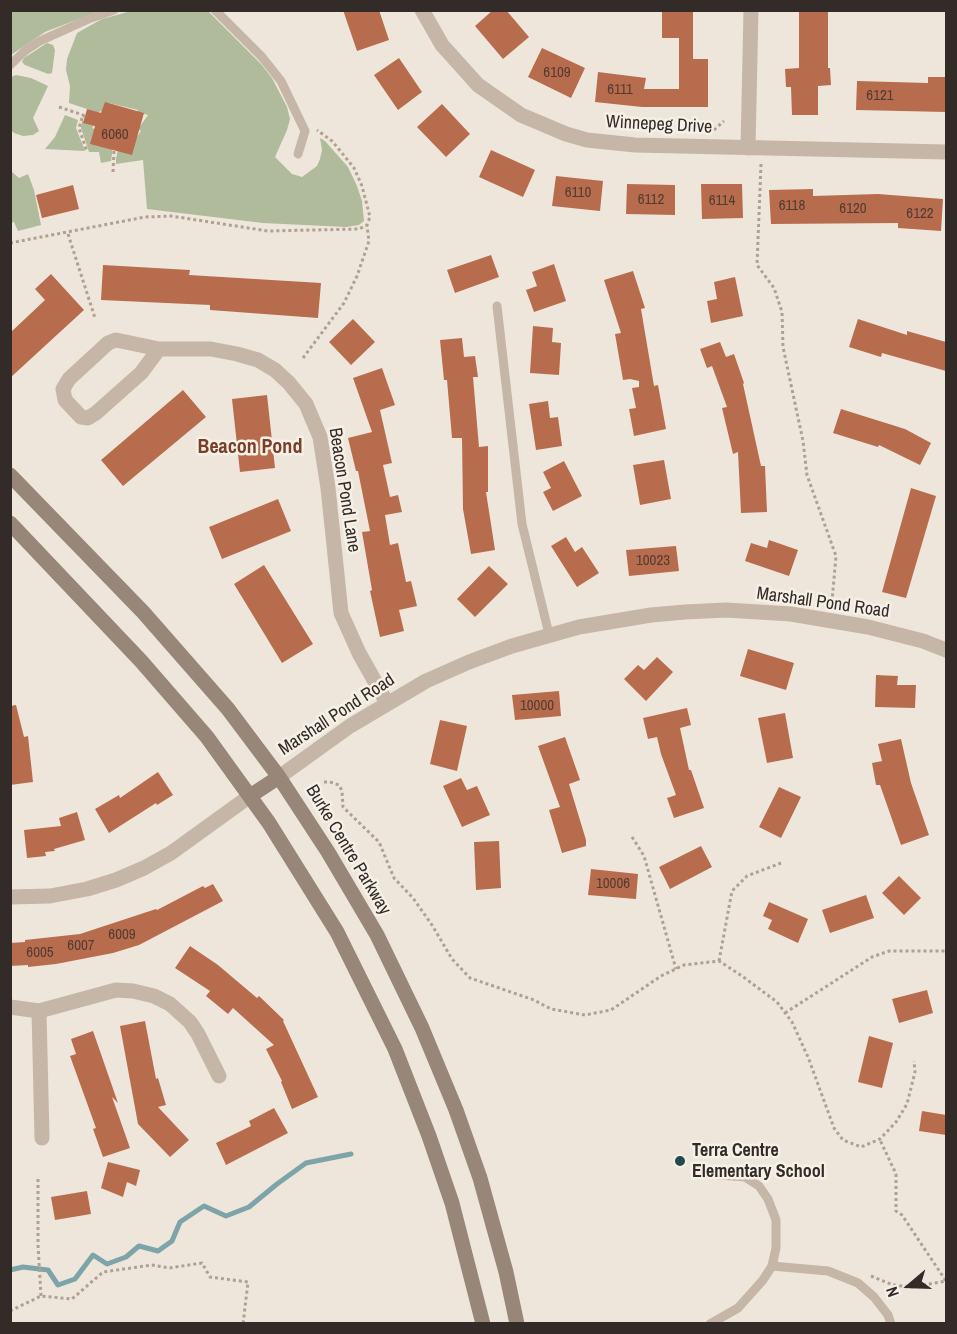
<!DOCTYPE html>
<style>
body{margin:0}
#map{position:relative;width:957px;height:1334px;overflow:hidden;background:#eee6da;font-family:"Archivo Narrow",sans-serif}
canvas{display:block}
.frame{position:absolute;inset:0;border:12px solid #322b27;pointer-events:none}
.north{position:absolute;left:879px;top:1256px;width:60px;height:60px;-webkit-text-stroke:4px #f7f0e6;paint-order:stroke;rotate:251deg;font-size:16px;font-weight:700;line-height:24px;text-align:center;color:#322b27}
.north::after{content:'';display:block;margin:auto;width:21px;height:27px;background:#322b27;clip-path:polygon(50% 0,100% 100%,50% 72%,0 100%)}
</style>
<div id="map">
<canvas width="957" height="1334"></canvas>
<div class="frame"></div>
<div class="north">N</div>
</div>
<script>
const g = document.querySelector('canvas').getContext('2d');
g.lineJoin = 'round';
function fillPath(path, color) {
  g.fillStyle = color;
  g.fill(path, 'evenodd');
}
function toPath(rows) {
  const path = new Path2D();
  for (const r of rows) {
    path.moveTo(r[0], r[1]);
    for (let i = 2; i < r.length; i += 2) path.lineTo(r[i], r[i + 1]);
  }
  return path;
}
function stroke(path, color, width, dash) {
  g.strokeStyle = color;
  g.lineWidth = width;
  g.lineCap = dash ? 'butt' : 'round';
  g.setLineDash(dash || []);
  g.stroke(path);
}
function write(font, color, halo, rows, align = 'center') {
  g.font = font + ' "Archivo Narrow",sans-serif';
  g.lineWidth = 5;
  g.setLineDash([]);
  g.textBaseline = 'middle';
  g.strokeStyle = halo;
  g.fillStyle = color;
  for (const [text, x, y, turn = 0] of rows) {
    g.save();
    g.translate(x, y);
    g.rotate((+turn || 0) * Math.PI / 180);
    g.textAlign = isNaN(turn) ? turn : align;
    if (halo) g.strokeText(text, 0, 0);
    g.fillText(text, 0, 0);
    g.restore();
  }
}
const green = toPath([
 [11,11,99,11,45,32,11,55],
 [131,11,208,11,261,64,272,78,287,107,290,119,287,130,275,157,292,174,302,177,317,166,320,159,322,150,320,138,325,141,348,167,357,186,362,201,364,221,359,225,346,227,263,223,147,209,143,160,116,164,116,159,118,149,137,137,141,131,138,129,148,115,137,112,138,110,109,103,103,112,100,111,99,113,69,103,70,86,66,70,67,59,77,33,102,19],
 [47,43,53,45,55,50,52,73,48,74,25,65,22,62,24,58],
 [16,75,31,78,48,86,33,118,39,131,33,135,23,136,14,133,11,130,11,77],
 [65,115,78,120,76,128,85,151,45,149,55,137],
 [82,121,94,125,92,128,97,130,113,147,111,161,101,163,99,152,89,152,81,128],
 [11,171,19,178,28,174,34,190,41,225,18,231,14,222,11,223]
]);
const stream = toPath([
 [10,1270,23,1267,48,1270,58,1285,75,1279,93,1255,107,1264,126,1257,139,1246,158,1251,172,1241,180,1222,204,1206,226,1216,249,1207,277,1184,306,1163,351,1154]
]);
const building = toPath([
 [343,10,379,10,389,40,357,51],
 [493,10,506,10,529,37,503,59,475,26],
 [662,10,693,10,693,59,708,59,708,107,642,107,595,102,598,72,646,78,644,89,679,89,679,38,662,38],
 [799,10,828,10,828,68,830,68,831,85,818,86,818,115,792,115,791,87,786,87,785,69,799,68],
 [542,48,585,68,571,98,528,77],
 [399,58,422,92,398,110,374,75],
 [928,77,946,77,946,112,856,110,857,81,928,83],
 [105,102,144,113,132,155,90,144,95,126,83,123,87,109,101,113],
 [442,104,470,134,446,157,417,127],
 [491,150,535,170,523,197,479,177],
 [556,176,603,181,600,211,552,206],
 [627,184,675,185,675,215,626,214],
 [701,184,742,184,743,218,702,219],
 [73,185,79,209,42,218,36,195],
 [813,189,813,196,878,194,943,199,941,231,898,228,898,223,771,224,769,190],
 [491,255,499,277,455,293,447,270],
 [554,264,566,301,534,312,526,290,537,286,532,272],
 [103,265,190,270,189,275,321,283,318,318,210,310,210,305,101,300],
 [633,271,645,308,641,309,654,386,658,385,666,429,634,436,629,409,636,408,632,388,639,387,639,381,630,379,623,380,615,334,621,333,604,280],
 [51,274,84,310,10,378,10,333,45,300,35,289],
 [735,277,743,316,711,323,707,301,717,299,714,282],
 [353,319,375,342,351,365,329,342],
 [858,319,907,335,907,331,946,342,946,371,882,353,881,357,849,347],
 [533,326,553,328,552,342,561,343,559,375,530,373],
 [462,338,464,357,475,356,478,377,473,377,479,447,488,446,488,492,486,492,495,550,471,554,463,509,462,438,452,438,447,380,444,380,440,340],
 [720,342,726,357,734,354,744,383,743,384,761,466,765,466,767,512,741,513,738,452,733,454,722,408,727,407,712,366,707,368,700,349],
 [382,368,395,405,380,410,392,463,383,465,390,497,398,495,402,512,385,515,390,545,398,543,406,582,411,581,417,606,399,610,404,631,380,637,370,591,372,590,362,532,370,531,358,471,356,471,348,438,372,432,353,378],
 [183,390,206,417,123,486,101,460],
 [267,395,275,468,240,472,232,399],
 [548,401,550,418,558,417,562,446,536,450,529,404],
 [841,409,905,429,931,443,920,465,879,445,878,447,833,433],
 [664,460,671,499,640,505,633,465],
 [564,461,582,496,553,511,543,492,551,488,543,472],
 [911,488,936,496,906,598,882,592],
 [278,499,291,531,222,559,209,527],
 [566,537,575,552,582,547,599,573,577,587,551,546],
 [769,540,798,550,789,576,745,561,751,543,767,548],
 [676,546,679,571,629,576,626,550],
 [264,565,313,644,282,663,234,584],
 [489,566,508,584,475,617,457,599],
 [748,649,794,663,786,690,740,676],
 [657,657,673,672,646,701,624,679,638,665,644,670],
 [876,675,898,676,897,685,916,685,915,708,875,707],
 [559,691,561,716,515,720,512,695],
 [16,705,24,737,28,736,33,782,10,785,10,706],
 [687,708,691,725,680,728,689,770,691,770,704,808,674,818,667,798,676,795,661,754,657,737,648,739,643,718],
 [785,713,793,758,767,763,758,718],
 [440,720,467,726,457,771,430,764],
 [565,737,580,780,569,784,586,840,586,846,562,853,549,810,560,807,538,746],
 [901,739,911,783,929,835,901,845,880,785,876,785,872,763,882,761,878,744],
 [158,772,173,795,157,805,156,803,109,833,95,809,119,795,120,798],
 [461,778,467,790,477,786,490,815,462,827,443,786],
 [779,787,801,797,781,838,759,827],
 [77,812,85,840,54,849,55,851,45,852,46,856,27,858,24,830,61,826,59,818],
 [499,841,501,888,476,890,474,842],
 [701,846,712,867,670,889,659,867],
 [591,869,638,874,636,899,588,895],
 [899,876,921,898,904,915,882,893],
 [213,884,223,901,139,945,113,953,56,964,28,967,28,965,10,966,10,943,25,942,25,940,80,934,156,909,157,910,203,886,205,888],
 [866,895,874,918,830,933,822,910],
 [769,902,808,919,798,943,768,929,772,920,763,916],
 [190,946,218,965,257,998,259,996,284,1020,283,1021,318,1097,292,1109,281,1082,282,1081,266,1049,274,1045,233,1008,228,1014,206,996,210,991,175,968],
 [927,990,933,1013,899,1023,892,999],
 [145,1021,156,1079,158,1078,166,1105,158,1107,189,1140,170,1157,138,1124,120,1026],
 [93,1031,118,1103,112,1097,130,1148,103,1157,93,1129,96,1128,70,1056,76,1054,71,1039],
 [869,1036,893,1043,882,1088,858,1082],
 [274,1108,288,1133,226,1165,216,1143,251,1126,249,1121],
 [922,1111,946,1115,946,1135,919,1131],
 [108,1162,140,1170,136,1186,127,1182,123,1197,101,1188],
 [87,1191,91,1214,55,1220,51,1197]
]);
const path = toPath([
 [59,107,83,115],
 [85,117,83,115,79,128,87,152],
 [714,130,724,121],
 [761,164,757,265,774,288,782,312,783,347,803,441,807,475,836,556,832,601],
 [113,172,114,150],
 [68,234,95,318],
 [10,243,145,217,171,216,268,231,359,229,367,225,370,217,362,186,354,168,342,153,332,141,317,130],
 [303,358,344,303,357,276,369,241,367,226],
 [324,782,330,782,339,785,342,791,343,807,379,842,394,878,413,898,432,925,452,959,470,978,534,1000,551,1009,585,1015,611,1010,661,976,684,965,719,961,742,976,777,1002,792,1022,808,1057,834,1128,843,1140,861,1147,880,1139,896,1122,907,1104,915,1072,914,1061],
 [632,837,644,856,676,969],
 [719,961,732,891,747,876,781,863],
 [785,1013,872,957,889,951,946,951],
 [38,1179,38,1245,41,1296],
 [871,1276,893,1285,912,1287,946,1281,902,1215,896,1211,896,1174,880,1140],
 [10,1311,41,1296,72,1299,103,1272,152,1265,169,1268,202,1263,210,1277,248,1282,243,1324]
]);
const service = toPath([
 [215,10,262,57,281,81,305,131,298,154],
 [10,65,26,50,40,41,91,18,114,10],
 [497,306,522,524,549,634],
 [772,1266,828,1271,858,1283,874,1297,888,1315,891,1324],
 [710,1324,738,1308,763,1280,772,1266,776,1248,776,1220,768,1199,759,1186,745,1177,719,1175]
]);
const minor = toPath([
 [422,10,442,45,478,85,521,115,566,134,587,140,635,145,946,152],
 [748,148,751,10],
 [159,349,141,373,96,413,88,418,81,417,65,400,63,389,69,379,108,343,116,340,159,349,211,349,237,354,258,360,275,370,289,383,306,404,320,437,328,488,341,613,359,653,387,703],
 [279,777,350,726,426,681,469,662,512,646,579,627,651,615,685,612,726,610,791,614,868,627,923,641,946,650],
 [10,897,50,896,87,889,116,880,144,868,171,853,250,796],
 [10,1007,39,1011,116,990,133,991,154,996,170,1004,190,1022,198,1034,219,1076],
 [39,1011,42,1138]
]);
const secondary = toPath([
 [10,475,143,612,228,709,279,777,328,852,377,935,422,1028,456,1110,480,1178,506,1272,517,1324],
 [10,523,141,661,207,737,269,823,337,932,395,1049,429,1136,452,1203,483,1324],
 [250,796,279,777]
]);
const markers = [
 [680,1161,6,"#214a4f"]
];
const numberNames = [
 ["6109",557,73],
 ["6111",620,90],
 ["6121",880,96],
 ["6060",115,135],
 ["6110",578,193],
 ["6112",651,200],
 ["6114",722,201],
 ["6118",792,206],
 ["6120",853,209],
 ["6122",920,214],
 ["10023",653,561],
 ["10000",537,706],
 ["10006",613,884],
 ["6009",122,935],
 ["6007",81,946],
 ["6005",40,953]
];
const streetNames = [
 ["Winnepeg Drive",659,125,3],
 ["Beacon Pond Lane",344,490,81],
 ["Marshall Pond Road",823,603,8],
 ["Marshall Pond Road",337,715,-33],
 ["Burke Centre Parkway",348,850,59]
];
const poiNames = [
 ["Terra Centre",692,1151],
 ["Elementary School",692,1172]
];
const neighbourhoodNames = [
 ["Beacon Pond",250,448]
];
fillPath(green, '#b0bb9c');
stroke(stream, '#7da4a8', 5);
fillPath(building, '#b86c4e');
stroke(path, '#b0a092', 3, [3, 3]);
stroke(service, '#c5b6a8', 9);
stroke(minor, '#c5b6a8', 15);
stroke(secondary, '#988679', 15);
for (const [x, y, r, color] of markers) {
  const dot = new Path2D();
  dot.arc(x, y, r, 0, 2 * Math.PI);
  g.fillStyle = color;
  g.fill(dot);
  stroke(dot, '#f7f0e6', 2);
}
write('15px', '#543b31', null, numberNames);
write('18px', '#322b27', '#f7f0e6', streetNames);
write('bold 18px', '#322b27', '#f7f0e6', poiNames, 'left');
write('bold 20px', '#783f29', '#f7f0e6', neighbourhoodNames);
</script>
